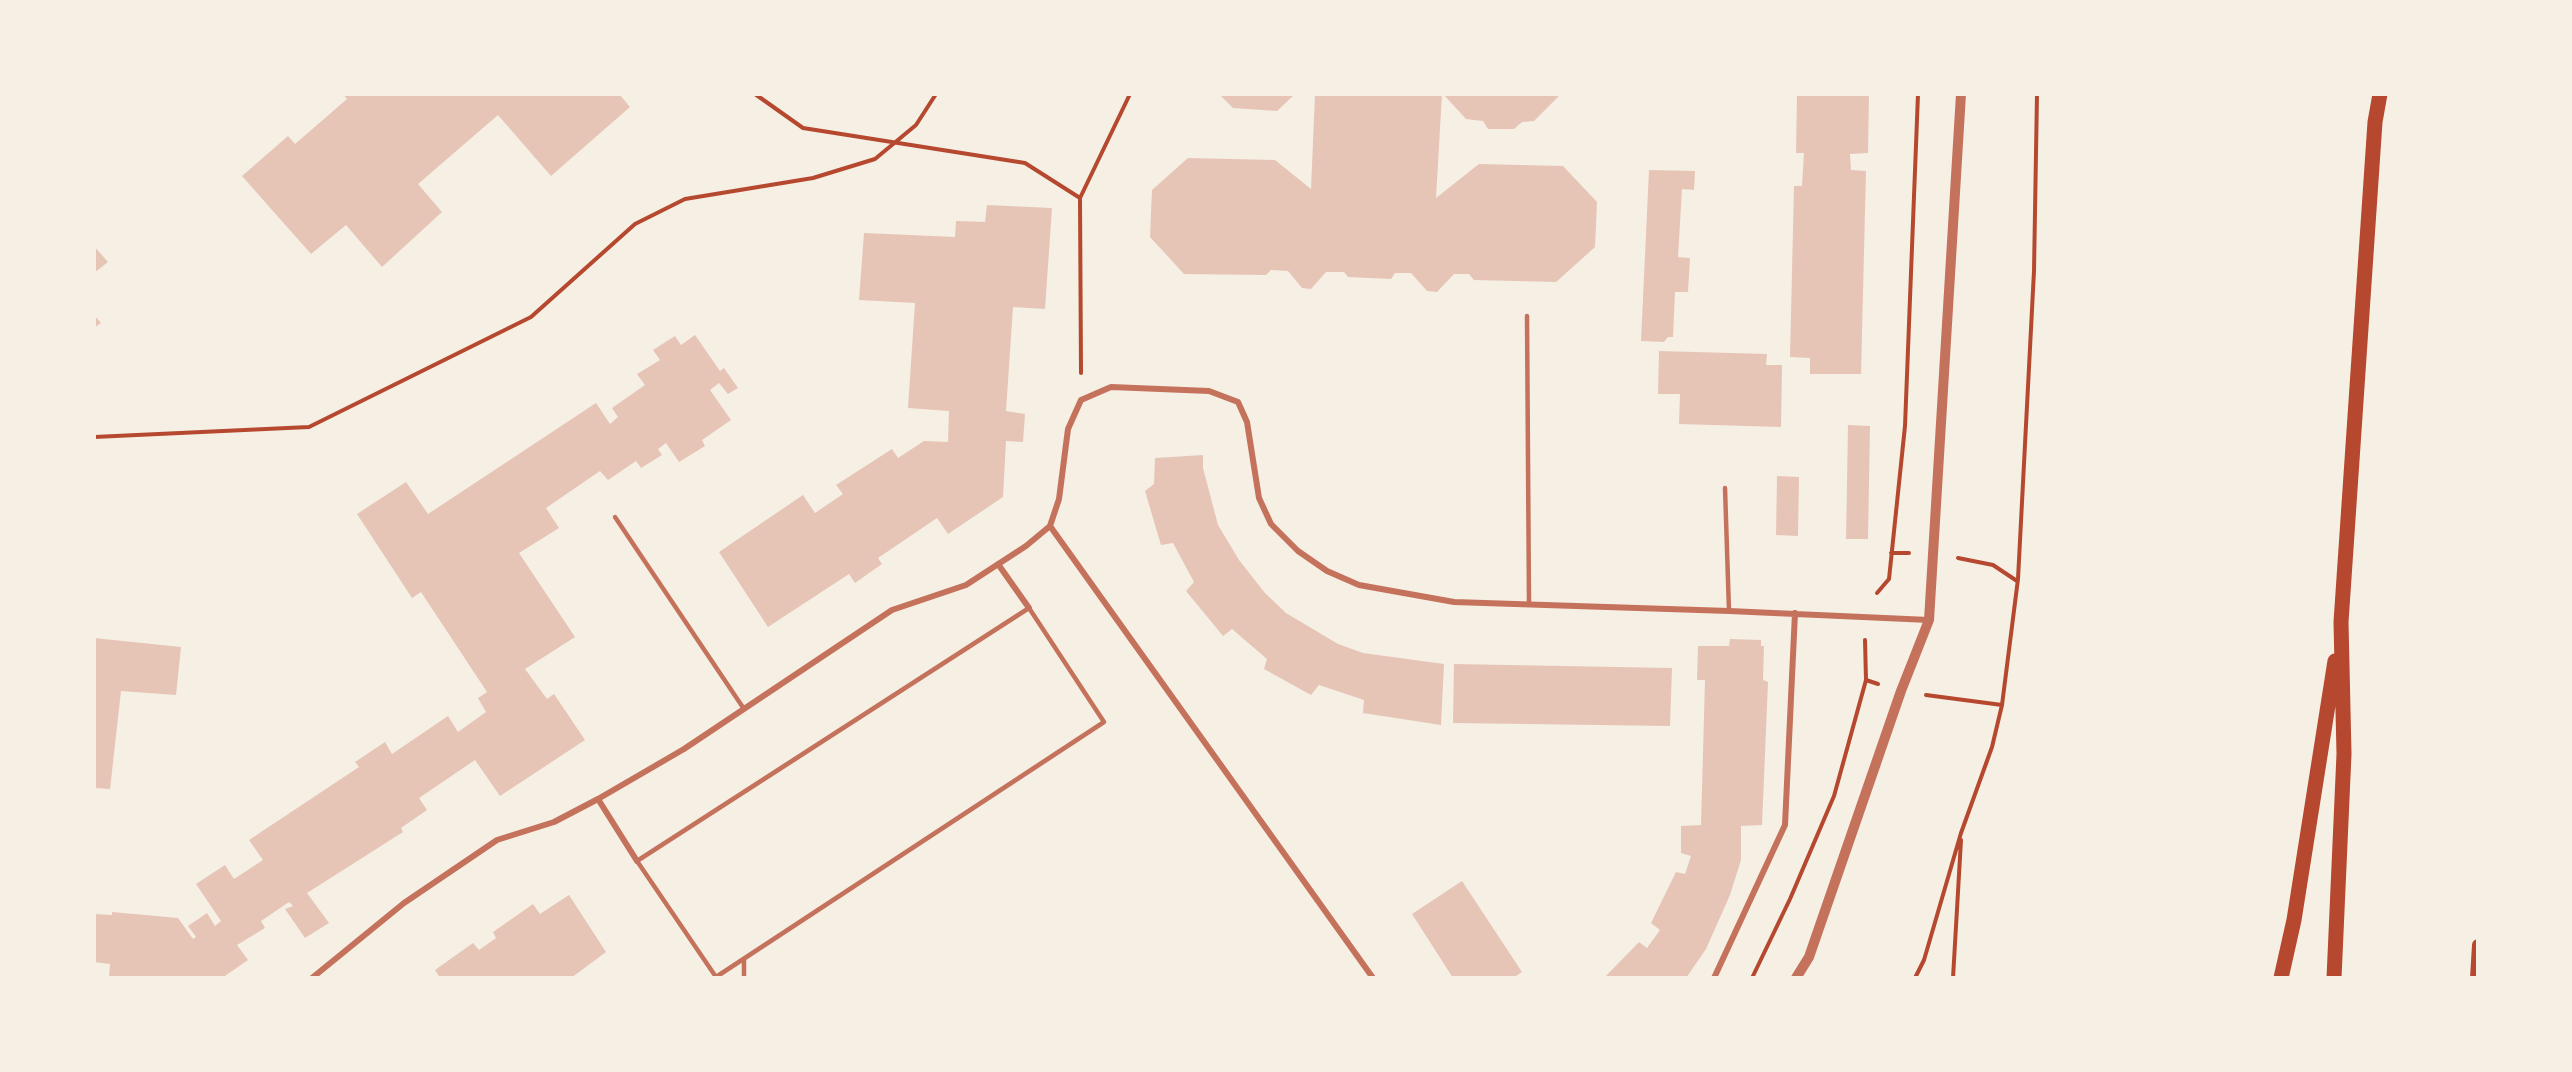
<!DOCTYPE html>
<style>
body{margin:0}
#map{position:relative;width:2572px;height:1072px;overflow:hidden;background:#f6efe4;font-family:Jost,sans-serif}
canvas{display:block}
.frame{position:absolute;inset:0;border:96px solid #f6efe4;pointer-events:none}
</style>
<div id="map">
<canvas width="2572" height="1072"></canvas>
<div class="frame"></div>
</div>
<script>
const g = document.querySelector('canvas').getContext('2d');
g.lineJoin = 'round';
function fillPath(path, color) {
  g.fillStyle = color;
  g.fill(path, 'evenodd');
}
function toPath(rows) {
  const path = new Path2D();
  for (const r of rows) {
    path.moveTo(r[0], r[1]);
    for (let i = 2; i < r.length; i += 2) path.lineTo(r[i], r[i + 1]);
  }
  return path;
}
function stroke(path, color, width, dash) {
  g.strokeStyle = color;
  g.lineWidth = width;
  g.lineCap = dash ? 'butt' : 'round';
  g.setLineDash(dash || []);
  g.stroke(path);
}
const building = toPath([
 [343,94,619,94,630,107,551,176,498,115,418,184,442,212,382,267,346,225,311,254,242,176,288,136,295,144,347,99],
 [1219,94,1295,94,1277,111,1233,108],
 [1315,94,1442,94,1436,198,1479,164,1563,166,1597,202,1595,247,1556,282,1474,280,1469,274,1454,274,1437,292,1427,291,1411,273,1395,273,1391,279,1348,277,1344,272,1326,272,1311,289,1302,288,1288,271,1271,270,1266,275,1184,274,1150,237,1152,190,1188,158,1275,160,1311,189],
 [1443,94,1561,94,1534,121,1522,122,1514,129,1488,129,1483,121,1466,119],
 [1797,94,1869,94,1868,153,1850,154,1851,170,1866,171,1861,374,1810,374,1810,358,1790,357,1794,186,1802,186,1804,153,1796,153],
 [1649,170,1695,171,1694,190,1682,189,1678,257,1690,258,1688,292,1675,292,1673,337,1668,337,1664,342,1641,341],
 [987,205,1052,208,1045,309,1013,307,1006,411,1025,414,1023,442,1006,441,1003,497,948,534,937,518,878,558,882,564,855,583,849,574,768,627,719,552,803,495,815,513,843,494,836,485,892,449,898,458,924,441,948,442,949,411,908,408,915,303,859,300,864,233,955,237,956,221,985,222],
 [94,246,108,262,94,273],
 [94,315,101,323,94,328],
 [695,335,720,371,724,368,738,388,728,394,719,383,710,390,731,420,702,440,705,446,679,462,666,443,658,449,662,455,641,468,636,461,608,480,600,471,546,508,559,528,519,553,575,637,525,669,547,699,554,694,585,740,500,796,475,760,419,798,427,810,401,828,403,832,307,893,329,923,305,938,285,909,293,906,289,902,261,921,265,928,237,945,248,960,222,978,109,978,110,964,94,962,94,914,112,915,112,912,178,918,193,939,196,937,188,926,207,913,215,926,221,921,196,884,225,865,234,879,263,860,249,840,359,767,355,762,385,742,392,754,448,716,458,732,486,712,478,698,487,692,421,592,412,598,357,514,406,482,428,514,596,403,610,424,618,417,612,408,645,385,637,374,660,360,653,350,675,336,681,345],
 [1659,351,1767,354,1766,365,1782,365,1781,427,1679,424,1680,394,1658,394],
 [1848,425,1870,426,1868,539,1846,539],
 [1203,455,1203,468,1218,525,1239,560,1265,593,1286,613,1338,644,1363,653,1444,664,1441,725,1363,713,1364,700,1319,685,1311,695,1264,669,1267,659,1232,629,1223,636,1186,591,1194,582,1173,543,1161,545,1145,491,1154,484,1155,458],
 [1777,476,1799,477,1798,536,1776,535],
 [94,638,181,647,176,695,121,691,110,789,94,788],
 [1730,639,1761,640,1761,646,1764,646,1763,680,1768,682,1762,825,1741,826,1741,860,1730,895,1706,949,1686,978,1604,978,1639,942,1647,948,1660,930,1651,923,1676,872,1685,874,1691,856,1681,853,1681,826,1701,825,1705,680,1697,680,1698,646,1729,646],
 [1454,664,1672,668,1670,726,1453,723],
 [1462,881,1522,972,1513,978,1453,978,1412,914],
 [569,895,606,952,571,978,440,978,435,970,473,943,479,950,496,938,493,932,533,904,540,914]
]);
const path = toPath([
 [755,94,803,128,1025,163,1080,198],
 [1081,373,1080,198,1130,94],
 [94,437,309,427,531,317,635,224,685,199,813,178,875,159,916,125,936,94],
 [1891,553,1909,553],
 [1958,558,1993,565,2017,581],
 [1877,593,1889,579,1905,426,1918,94],
 [1865,640,1866,680,1878,684],
 [2002,705,2018,579,2034,271,2037,94],
 [1752,978,1790,899,1834,796,1866,680],
 [1915,978,1924,960,1961,833,1992,747,2002,705,1926,695],
 [1953,978,1961,840]
]);
const service = toPath([
 [1527,316,1529,604],
 [1725,488,1729,611],
 [615,517,744,709],
 [1029,608,1104,722,716,977,637,861,1029,608],
 [744,959,744,978]
]);
const minor = toPath([
 [1050,526,1373,978],
 [998,564,1029,608],
 [598,799,637,861],
 [312,978,404,903,497,840,554,822,598,799,684,749,892,610,966,585,1026,546,1050,526,1059,499,1068,429,1081,400,1111,387,1209,391,1238,402,1247,422,1259,498,1271,524,1298,551,1327,571,1359,585,1454,602,1729,611,1929,620],
 [1714,978,1785,825,1795,613]
]);
const tertiary = toPath([
 [1796,978,1809,957,1901,691,1929,620,1961,94]
]);
const secondary = toPath([
 [2476,978,2478,945]
]);
const primary = toPath([
 [2281,978,2294,920,2335,661],
 [2334,978,2344,754,2341,622,2375,122,2380,94]
]);
fillPath(building, '#e6c5b7');
stroke(path, '#b5482f', 4);
stroke(service, '#c5725c', 4.5);
stroke(minor, '#c5725c', 6);
stroke(tertiary, '#c5725c', 10);
stroke(secondary, '#b5482f', 12);
stroke(primary, '#b5482f', 15);
</script>
